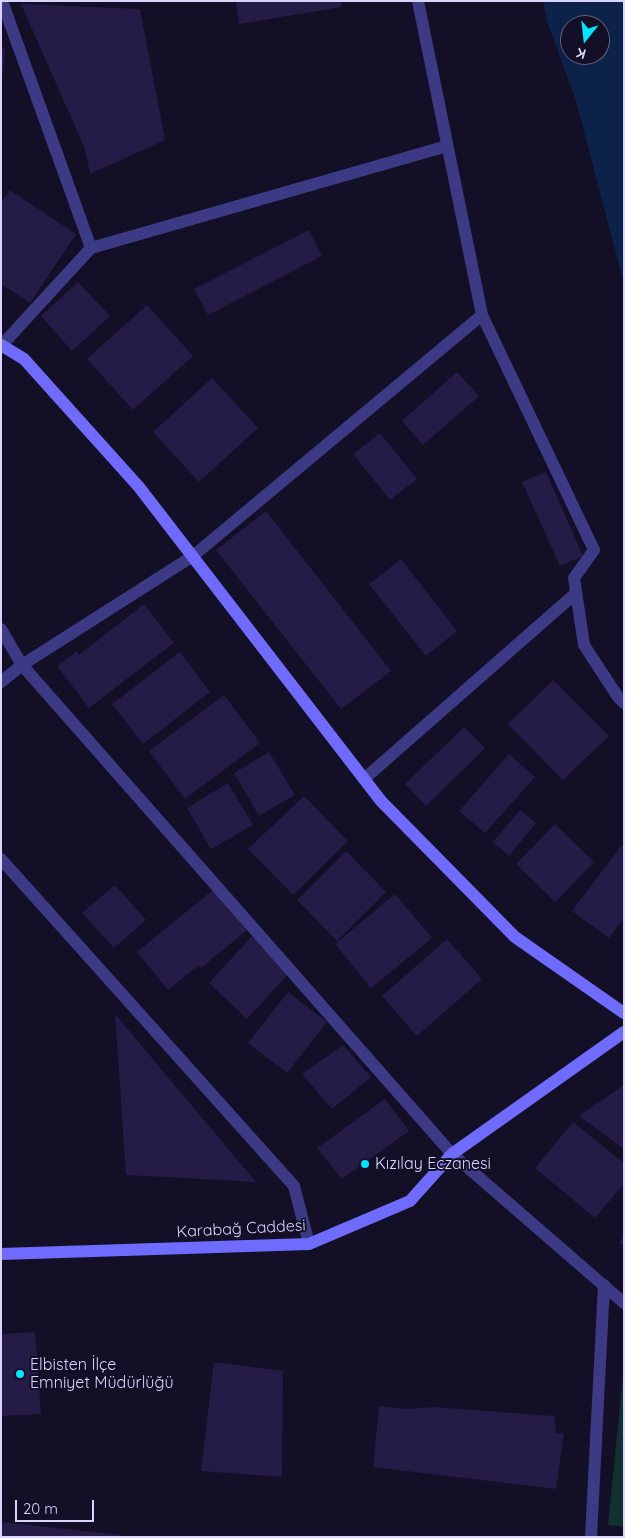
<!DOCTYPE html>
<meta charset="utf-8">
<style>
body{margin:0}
#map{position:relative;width:625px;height:1538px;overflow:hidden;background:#130f26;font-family:Quicksand,sans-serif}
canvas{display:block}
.frame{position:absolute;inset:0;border:2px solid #d9d4ff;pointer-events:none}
.north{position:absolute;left:560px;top:15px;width:50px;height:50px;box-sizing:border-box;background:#130f26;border:1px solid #625e7d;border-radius:50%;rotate:196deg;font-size:14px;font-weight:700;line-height:20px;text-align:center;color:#d9d4ff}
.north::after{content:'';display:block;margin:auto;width:18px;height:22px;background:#00e5ff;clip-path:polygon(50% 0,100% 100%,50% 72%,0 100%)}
.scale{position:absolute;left:15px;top:1500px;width:79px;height:22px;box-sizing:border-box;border:2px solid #d9d4ff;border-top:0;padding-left:6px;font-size:15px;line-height:18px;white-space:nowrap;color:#d9d4ff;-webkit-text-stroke:4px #130f26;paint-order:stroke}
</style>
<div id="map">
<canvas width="625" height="1538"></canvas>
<div class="frame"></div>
<div class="north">K</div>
<div class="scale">20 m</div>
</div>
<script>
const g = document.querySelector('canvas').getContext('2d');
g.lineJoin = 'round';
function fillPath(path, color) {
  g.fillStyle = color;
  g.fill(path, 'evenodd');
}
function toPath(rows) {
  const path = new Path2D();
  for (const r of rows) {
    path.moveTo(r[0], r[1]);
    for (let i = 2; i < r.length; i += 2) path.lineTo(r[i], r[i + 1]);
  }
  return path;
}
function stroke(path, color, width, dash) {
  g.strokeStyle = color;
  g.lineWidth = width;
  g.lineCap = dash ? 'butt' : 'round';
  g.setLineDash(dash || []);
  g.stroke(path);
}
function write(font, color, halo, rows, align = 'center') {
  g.font = font + ' Quicksand,sans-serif';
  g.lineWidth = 4;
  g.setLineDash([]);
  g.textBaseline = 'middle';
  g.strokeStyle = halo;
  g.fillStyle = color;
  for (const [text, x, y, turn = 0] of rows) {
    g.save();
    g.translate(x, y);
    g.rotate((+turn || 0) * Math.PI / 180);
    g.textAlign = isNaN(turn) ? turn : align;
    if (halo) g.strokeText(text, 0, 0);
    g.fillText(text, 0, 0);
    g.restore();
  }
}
const green = toPath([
 [624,1366,624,1527,608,1525]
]);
const water = toPath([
 [543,1,624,1,624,284,576,101,547,21],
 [570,25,600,25,600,55,570,55]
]);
const building = toPath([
 [236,1,341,1,342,7,239,24],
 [21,4,140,9,165,140,90,174,85,149],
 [1,47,5,48,3,74,1,74],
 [10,190,76,234,30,303,1,284,1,203],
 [309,230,322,256,208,315,194,289],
 [78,282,110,316,72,351,41,316],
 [147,305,193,356,133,410,87,359],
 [457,372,479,396,423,445,402,421],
 [212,378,258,428,199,482,153,432],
 [380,433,417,479,390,500,353,454],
 [546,472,583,556,560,566,522,482],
 [266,511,391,671,341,709,216,550],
 [401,559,457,631,426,656,369,584],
 [144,604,174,643,89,708,57,666,77,651,79,655],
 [180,652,210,692,143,744,112,704],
 [553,680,609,736,563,780,508,724],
 [224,695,260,743,185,799,149,751],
 [464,727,485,748,426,806,405,784],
 [269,752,295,795,259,816,234,773],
 [509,754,535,777,485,833,459,811],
 [228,783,253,825,211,849,187,808],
 [304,796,348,841,293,895,248,849],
 [520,810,536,823,509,856,493,842],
 [555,824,594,862,555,902,516,864],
 [621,846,624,848,624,918,609,938,572,911],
 [346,851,386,892,337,941,297,900],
 [115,885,146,920,114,948,82,913],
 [214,889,247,930,201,968,199,965,168,990,137,952],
 [395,894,432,938,371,988,335,944],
 [252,936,290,972,247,1019,209,983],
 [447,939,482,979,417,1036,382,996],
 [288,992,327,1022,287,1073,248,1043],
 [115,1014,256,1182,126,1175],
 [343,1045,371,1077,332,1109,302,1074],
 [624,1085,624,1149,579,1116],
 [385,1099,409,1131,342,1179,317,1148],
 [573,1122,624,1163,624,1184,595,1218,535,1168],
 [624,1236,624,1246,619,1243],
 [35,1332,41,1414,1,1416,1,1334],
 [214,1362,283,1371,282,1477,201,1471],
 [379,1406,407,1409,434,1407,554,1416,556,1433,564,1433,556,1489,373,1467],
 [1,1522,121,1535,121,1537,1,1537]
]);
const street = toPath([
 [2,1,91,248],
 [482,315,594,550,574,578,584,645,618,697,624,703],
 [2,345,91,248,447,146],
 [1,629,22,665,452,1154,624,1303],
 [1,682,22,665,193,556,482,315,418,1],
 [364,779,576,593],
 [1,859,294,1186,309,1244],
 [591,1537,604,1285]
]);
const secondary = toPath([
 [1,345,24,359,139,487,381,801,515,937,624,1013],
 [1,1254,309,1244,410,1201,452,1154,624,1032]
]);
const markers = [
 [365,1164,5,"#00e5ff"],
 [20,1374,5,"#00e5ff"]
];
const poiNames = [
 ["Kızılay Eczanesi",375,1164],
 ["Elbisten İlçe",30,1365],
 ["Emniyet Müdürlüğü",30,1383]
];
const streetNames = [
 ["Karabağ Caddesi",241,1229,-3]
];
fillPath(green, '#12302f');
fillPath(water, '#0c2248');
fillPath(building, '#241b47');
stroke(street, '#3d3a85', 12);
stroke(secondary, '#6f6bff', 12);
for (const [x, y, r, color] of markers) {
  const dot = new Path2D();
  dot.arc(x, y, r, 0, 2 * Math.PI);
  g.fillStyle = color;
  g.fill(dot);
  stroke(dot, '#130f26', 2);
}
write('16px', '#d9d4ff', '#130f26', poiNames, 'left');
write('16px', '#d9d4ff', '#130f26', streetNames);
</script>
